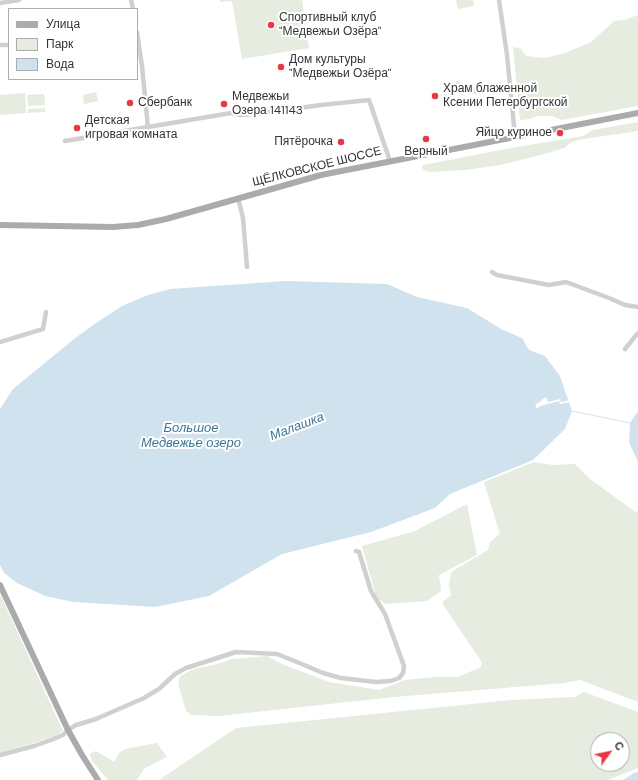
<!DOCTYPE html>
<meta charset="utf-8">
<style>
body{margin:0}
#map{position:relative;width:638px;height:780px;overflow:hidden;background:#fff;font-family:"DM Sans",sans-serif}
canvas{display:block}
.legend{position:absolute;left:8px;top:8px;width:130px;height:72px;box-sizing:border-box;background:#fff;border:1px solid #adadad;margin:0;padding:5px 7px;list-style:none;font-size:12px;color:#333}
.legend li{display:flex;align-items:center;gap:8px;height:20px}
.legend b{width:20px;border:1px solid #adadad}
.north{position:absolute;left:590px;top:732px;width:40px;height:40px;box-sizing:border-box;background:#fff;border:1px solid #adadad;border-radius:50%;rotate:57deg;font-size:11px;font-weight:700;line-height:16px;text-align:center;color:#333}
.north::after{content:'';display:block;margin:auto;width:14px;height:18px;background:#e63946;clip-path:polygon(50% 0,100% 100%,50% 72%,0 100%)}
</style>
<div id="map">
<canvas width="638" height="780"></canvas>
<ul class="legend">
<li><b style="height:5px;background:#ababab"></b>Улица</li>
<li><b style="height:11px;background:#e6ecdf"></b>Парк</li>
<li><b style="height:11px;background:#cfe2ee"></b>Вода</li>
</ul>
<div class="north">С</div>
</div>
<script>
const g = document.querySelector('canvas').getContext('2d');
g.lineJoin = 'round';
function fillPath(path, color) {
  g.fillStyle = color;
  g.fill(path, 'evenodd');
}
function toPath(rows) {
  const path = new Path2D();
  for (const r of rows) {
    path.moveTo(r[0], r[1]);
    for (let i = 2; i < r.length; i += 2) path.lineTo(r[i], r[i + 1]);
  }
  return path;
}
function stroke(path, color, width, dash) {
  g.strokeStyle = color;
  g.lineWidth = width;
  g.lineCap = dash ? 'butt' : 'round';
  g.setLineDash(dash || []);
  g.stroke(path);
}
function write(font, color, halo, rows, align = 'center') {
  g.font = font + ' "DM Sans",sans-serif';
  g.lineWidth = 4;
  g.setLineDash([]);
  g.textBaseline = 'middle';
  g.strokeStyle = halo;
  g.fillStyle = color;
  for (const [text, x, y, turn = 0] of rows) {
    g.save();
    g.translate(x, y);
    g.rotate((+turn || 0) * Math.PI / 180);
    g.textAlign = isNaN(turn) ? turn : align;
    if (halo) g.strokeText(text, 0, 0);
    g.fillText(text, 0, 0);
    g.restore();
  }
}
const green = toPath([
 [220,0,302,0,309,48,242,59,232,1,220,2],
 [456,0,473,0,474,6,458,9],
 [638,15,638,106,562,120,552,116,538,116,530,119,520,120,513,47,521,49,526,56,545,58,565,53,591,42,614,21,624,20],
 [96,92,98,101,84,104,83,95],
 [25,93,26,113,0,115,0,95],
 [44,94,45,105,28,106,27,95],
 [45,108,45,112,28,113,28,109],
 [638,122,638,131,584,139,572,142,564,148,548,153,501,165,465,170,430,172,425,171,422,168,423,165,511,148,583,136,593,130],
 [534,462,553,465,575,464,590,479,637,513,638,509,638,702,580,680,564,683,394,697,219,716,191,715,186,711,178,683,180,676,194,669,214,665,232,659,267,656,282,664,329,682,379,690,405,680,435,677,458,677,481,667,482,663,479,658,442,603,451,595,449,585,451,572,488,550,490,542,500,534,484,482],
 [467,504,477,555,439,575,441,591,427,601,386,604,378,599,375,593,362,546,415,531],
 [0,594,63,731,53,737,0,753],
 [584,692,638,712,638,768,608,780,159,780,236,728,511,700,575,697],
 [598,740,622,740,622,764,598,764],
 [157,743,167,757,145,768,137,780,108,780,92,761,90,755,91,753,96,751,114,762,119,753,125,749]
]);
const water = toPath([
 [456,81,459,82,460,84,477,87,477,94,458,93,456,88],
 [286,281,387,284,417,297,467,308,501,329,522,338,529,350,545,356,560,376,572,411,565,429,533,460,450,494,435,508,371,532,282,554,209,596,155,607,73,602,45,596,17,583,4,573,0,565,0,409,13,389,74,339,96,323,122,306,148,295,170,289],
 [638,411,638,462,629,442,630,423],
 [638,772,638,780,623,780,634,773]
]);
const pier = toPath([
 [546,397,548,402,560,399,561,402,569,400,570,397,572,404,570,402,560,404,559,401,540,406,537,409,535,405]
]);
const stream = toPath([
 [572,411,630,423]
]);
const minor = toPath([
 [131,0,133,9],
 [499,0,507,55,515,136],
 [0,3,19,0],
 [137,32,142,66,148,128],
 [0,45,9,45],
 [65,141,231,113,240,115,255,114,321,105,369,100,390,161],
 [238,198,243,218,247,267],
 [492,272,497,275,549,285,566,282,609,298,625,305,638,307],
 [0,342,43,329,46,312],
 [625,349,638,333],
 [0,755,34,746,51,740,63,735,68,730,76,725,96,719,144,698,159,689,175,674,186,668,236,652,277,654,297,662,323,673,341,678,376,682,391,681,399,678,403,673,404,666,385,614,371,591,359,552,356,551]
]);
const major = toPath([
 [0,225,113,227,138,225,166,219,321,175,638,113],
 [0,585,68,730,82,755,98,780]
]);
const markers = [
 [271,25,4,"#e63946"],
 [281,67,4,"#e63946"],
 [435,96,4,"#e63946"],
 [130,103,4,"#e63946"],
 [224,104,4,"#e63946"],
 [77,128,4,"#e63946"],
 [560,133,4,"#e63946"],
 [426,139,4,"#e63946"],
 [341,142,4,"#e63946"]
];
const poiNames = [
 ["Спортивный клуб",279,18],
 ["\"Медвежьи Озёра\"",279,32],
 ["Дом культуры",289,60],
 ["\"Медвежьи Озёра\"",289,74],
 ["Храм блаженной",443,89],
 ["Ксении Петербургской",443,103],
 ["Медвежьи",232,97],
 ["Озера 141143",232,111],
 ["Сбербанк",138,103],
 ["Детская",85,121],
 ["игровая комната",85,135],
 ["Яйцо куриное",552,133,"right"],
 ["Пятёрочка",333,142,"right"],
 ["Верный",426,152,"center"]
];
const streetNames = [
 ["ЩЁЛКОВСКОЕ ШОССЕ",317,167,-14]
];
const waterNames = [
 ["Малашка",297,427,-21],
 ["Большое",191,429],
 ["Медвежье озеро",191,444]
];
fillPath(green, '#e6ecdf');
fillPath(water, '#cfe2ee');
fillPath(pier, '#fff');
stroke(stream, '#cfe2ee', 1);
stroke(minor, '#d0d0d0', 4.5);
stroke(major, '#ababab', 6);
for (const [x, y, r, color] of markers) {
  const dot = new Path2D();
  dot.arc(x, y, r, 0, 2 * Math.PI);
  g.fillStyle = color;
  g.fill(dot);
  stroke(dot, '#fff', 1.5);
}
write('12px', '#333', '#fff', poiNames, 'left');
write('12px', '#333', '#fff', streetNames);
write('italic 13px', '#3f7597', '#fff', waterNames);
</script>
